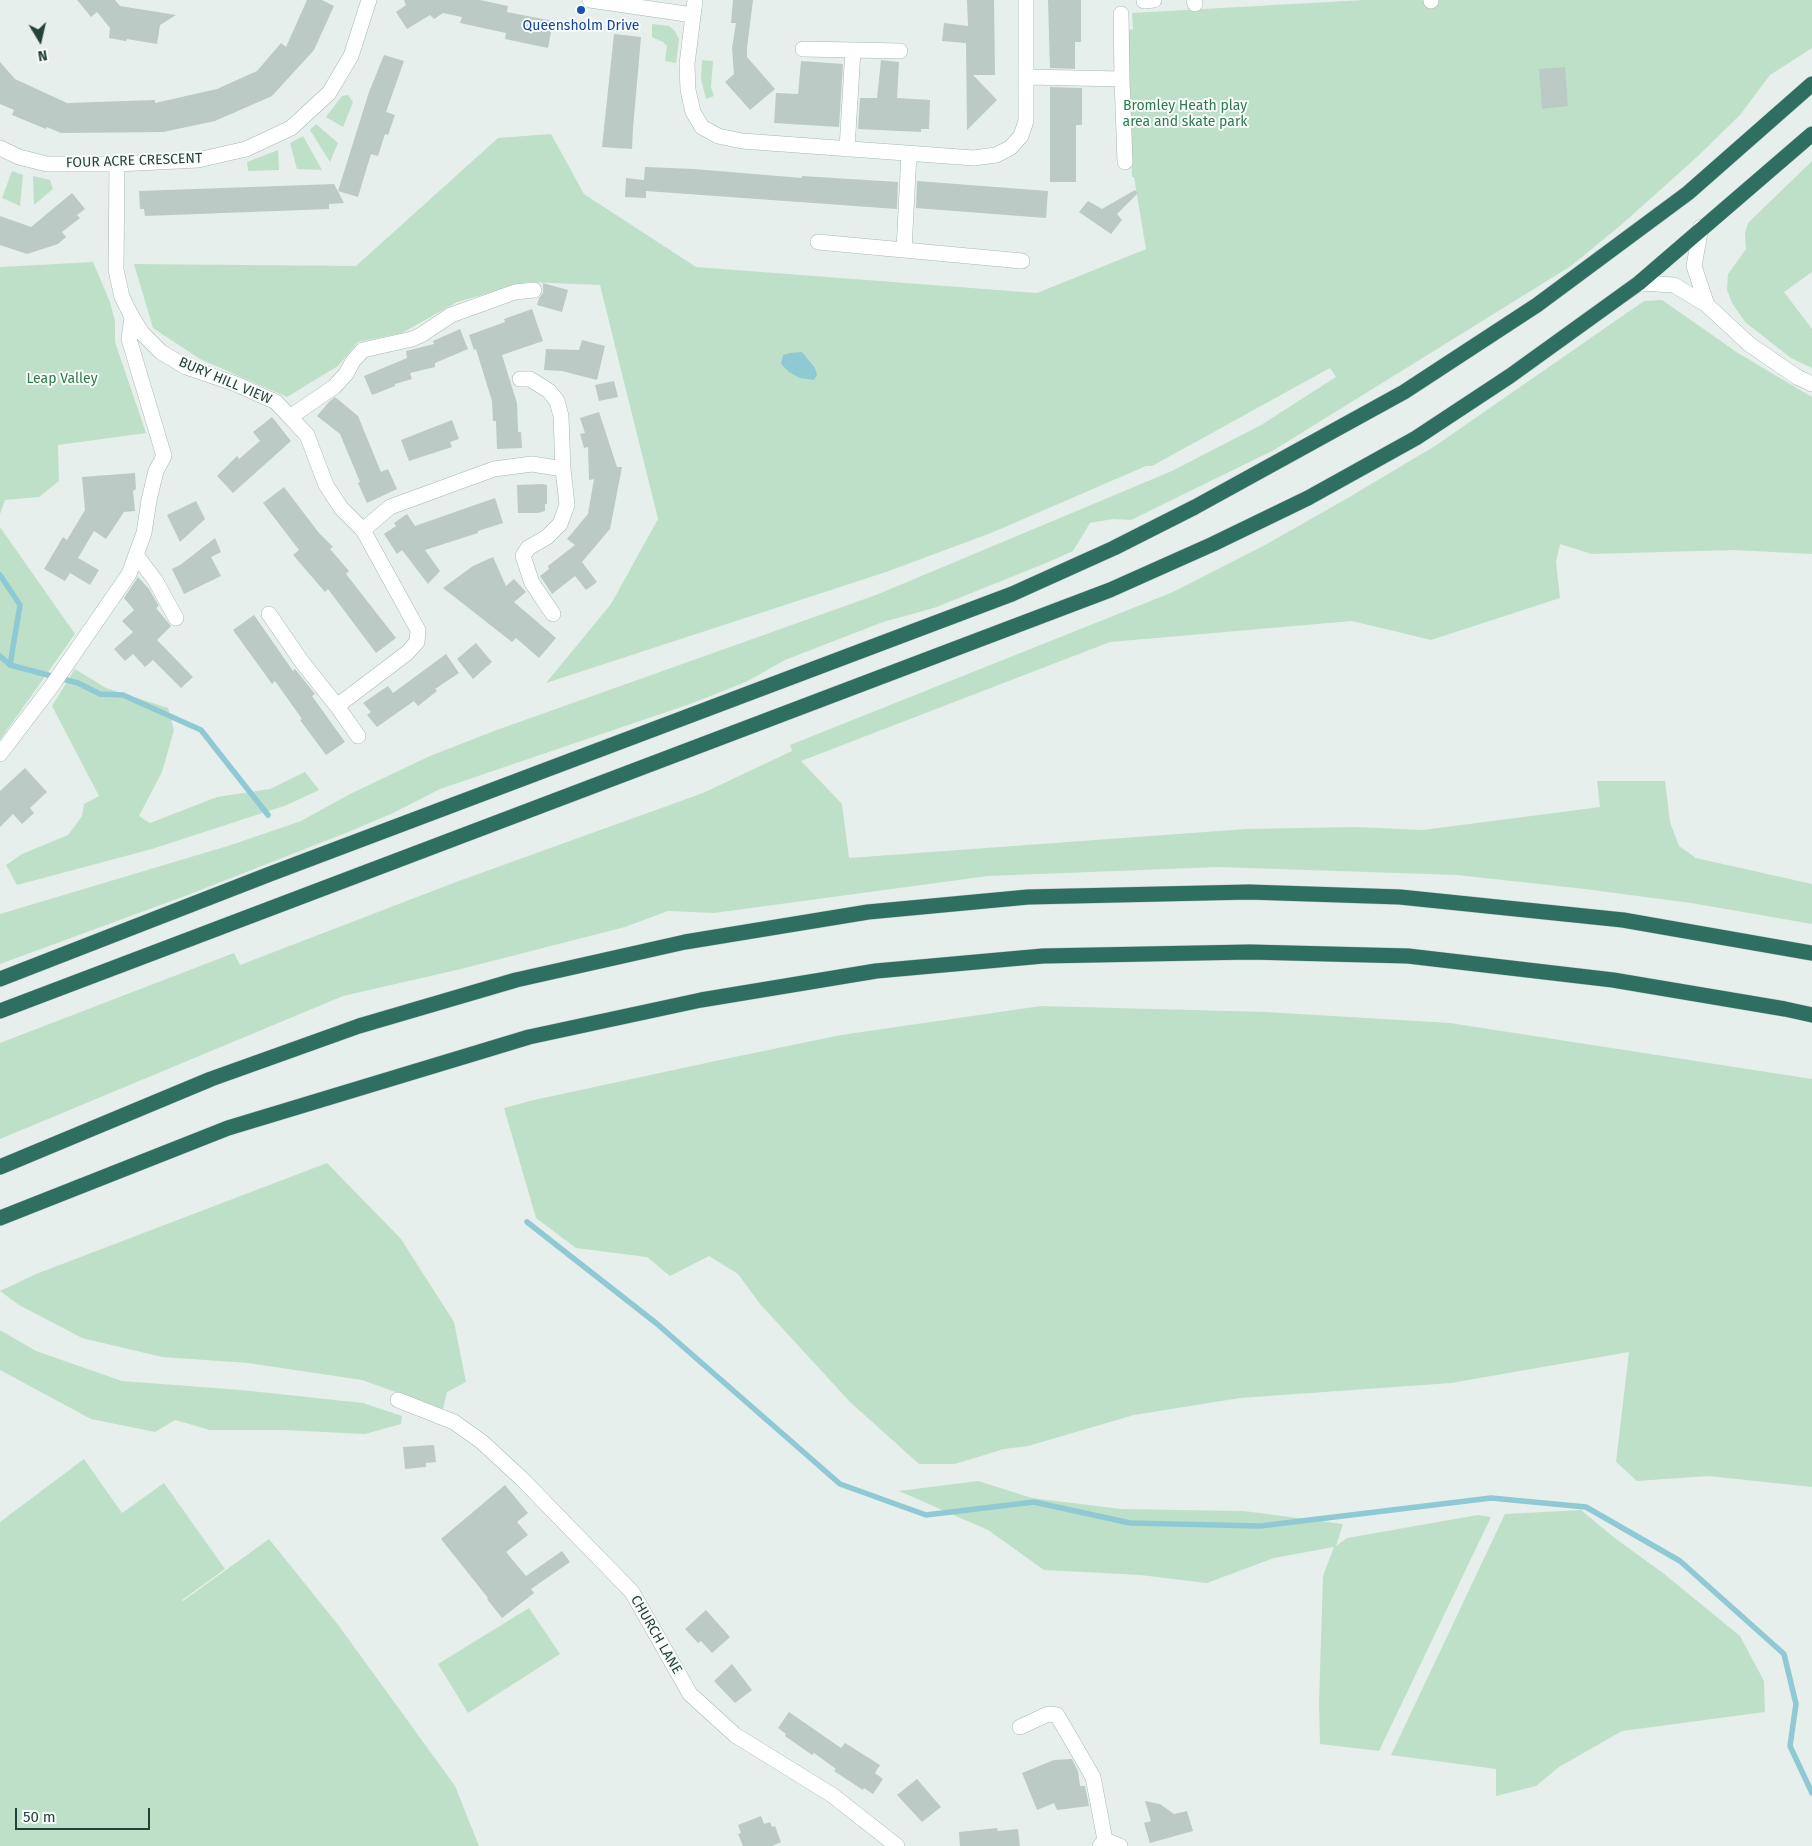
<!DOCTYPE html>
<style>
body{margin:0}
#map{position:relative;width:1812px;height:1846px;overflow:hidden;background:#e6efeb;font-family:"Fira Sans",sans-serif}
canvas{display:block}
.north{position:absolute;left:15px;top:15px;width:50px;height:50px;-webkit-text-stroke:4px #f7fbf9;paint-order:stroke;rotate:171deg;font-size:14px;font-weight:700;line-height:20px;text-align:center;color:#24423a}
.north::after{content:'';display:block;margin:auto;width:18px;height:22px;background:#24423a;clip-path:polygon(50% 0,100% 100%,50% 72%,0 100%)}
.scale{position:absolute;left:15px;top:1808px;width:135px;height:22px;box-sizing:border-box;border:2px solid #24423a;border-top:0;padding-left:6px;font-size:15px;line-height:18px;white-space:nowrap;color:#24423a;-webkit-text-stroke:4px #f7fbf9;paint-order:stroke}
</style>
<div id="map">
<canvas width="1812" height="1846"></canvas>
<div class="north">N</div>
<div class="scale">50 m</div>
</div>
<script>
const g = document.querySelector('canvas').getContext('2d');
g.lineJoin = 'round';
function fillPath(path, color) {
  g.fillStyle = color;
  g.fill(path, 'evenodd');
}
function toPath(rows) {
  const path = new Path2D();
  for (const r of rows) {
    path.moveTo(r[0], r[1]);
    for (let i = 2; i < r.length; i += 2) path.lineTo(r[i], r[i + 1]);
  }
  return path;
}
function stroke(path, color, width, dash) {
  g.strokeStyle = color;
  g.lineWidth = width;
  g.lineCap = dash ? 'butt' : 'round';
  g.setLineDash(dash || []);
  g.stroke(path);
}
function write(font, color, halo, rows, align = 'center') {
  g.font = font + ' "Fira Sans",sans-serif';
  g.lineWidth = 4;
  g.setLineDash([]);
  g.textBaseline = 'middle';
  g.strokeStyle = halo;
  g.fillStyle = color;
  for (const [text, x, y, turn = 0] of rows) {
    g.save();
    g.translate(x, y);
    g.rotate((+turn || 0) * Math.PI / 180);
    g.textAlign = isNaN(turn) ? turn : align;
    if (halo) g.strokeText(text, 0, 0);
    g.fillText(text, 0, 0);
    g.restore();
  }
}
const green = toPath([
 [1364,0,1812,0,1812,48,1770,75,1740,115,1697,157,1621,225,1571,266,1274,450,1131,520,1113,519,1090,523,1073,551,1051,561,934,608,883,622,785,660,746,682,690,704,440,789,393,813,351,831,185,896,0,964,0,914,231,845,301,821,350,794,430,756,494,731,876,595,1172,471,1261,425,1336,377,1330,368,1152,466,1146,466,991,533,886,572,546,683,611,604,658,519,600,285,528,282,457,302,402,333,358,342,338,366,287,397,200,359,153,328,134,264,356,266,498,138,551,134,584,194,696,267,1037,293,1146,249,1134,177,1132,177,1128,30,1133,29,1132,13],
 [652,24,669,26,675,31,679,39,676,63,665,61,667,46,663,42,652,37],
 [702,60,713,61,711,87,714,96,706,99,701,79],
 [348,95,353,102,343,127,326,117,342,96],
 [316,124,338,143,330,162,310,130],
 [303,136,322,170,297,169,290,143],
 [278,150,279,170,248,171,247,162],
 [1812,161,1812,272,1784,292,1812,329,1812,368,1791,358,1745,322,1732,303,1727,290,1728,274,1746,249,1745,233,1748,223],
 [12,171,23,175,20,206,2,198],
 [33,176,50,180,53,189,34,205],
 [93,262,110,302,115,321,115,342,146,433,58,445,59,481,39,497,5,500,0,514,0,267],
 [1662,300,1738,353,1812,397,1812,554,1734,550,1592,554,1560,544,1556,562,1560,598,1431,640,1352,621,1110,642,801,761,842,804,849,858,1246,829,1355,827,1423,830,1600,807,1597,781,1665,781,1670,822,1679,846,1696,858,1812,884,1812,924,1691,903,1585,889,1457,875,1218,867,988,876,714,913,668,911,625,927,461,969,343,996,0,1139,0,1043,234,953,240,965,456,882,703,793,792,751,790,745,1173,592,1265,545,1346,499,1435,446,1644,301],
 [0,527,75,634,0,740],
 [75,669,106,688,168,708,174,730,162,772,139,816,150,823,217,797,270,789,305,772,319,790,287,805,152,849,17,885,6,865,22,854,68,835,82,816,84,804,99,796,52,706],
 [1041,1006,1266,1012,1450,1023,1812,1079,1812,1487,1708,1476,1637,1481,1616,1462,1629,1352,1451,1383,1240,1398,1134,1415,1028,1446,1004,1449,955,1464,919,1464,850,1402,760,1304,738,1274,709,1256,670,1276,647,1257,576,1248,536,1218,504,1108,534,1100,720,1060,841,1035],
 [327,1163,401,1239,454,1322,466,1382,447,1392,443,1409,362,1380,248,1363,162,1357,82,1338,19,1305,0,1291,36,1274],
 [0,1330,36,1351,122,1381,241,1390,363,1403,402,1416,401,1424,365,1434,283,1430,210,1430,175,1420,155,1432,91,1419,0,1370],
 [84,1459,122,1513,164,1483,225,1569,182,1600,183,1601,269,1539,339,1626,455,1786,479,1846,0,1846,0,1522],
 [978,1481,1032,1498,1121,1509,1244,1511,1343,1524,1336,1546,1347,1538,1478,1515,1491,1517,1379,1751,1320,1744,1319,1703,1323,1576,1334,1547,1274,1558,1207,1583,1140,1575,1044,1570,988,1530,899,1491],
 [1581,1510,1616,1539,1663,1573,1740,1636,1764,1681,1765,1712,1622,1731,1559,1767,1536,1786,1496,1796,1496,1769,1391,1755,1505,1514],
 [529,1608,560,1654,468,1713,438,1664]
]);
const water = toPath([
 [802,352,815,368,817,375,814,380,800,378,789,372,781,364,783,355,790,353]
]);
const stream = toPath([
 [0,575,20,605,10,665],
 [0,656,10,665,78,683,100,694,123,695,201,730,268,815],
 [527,1222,656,1323,840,1484,926,1515,1034,1502,1130,1523,1260,1526,1491,1498,1586,1507,1680,1561,1784,1654,1796,1704,1790,1746,1812,1793]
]);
const building = toPath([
 [77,0,115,0,120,6,176,15,160,25,157,44,127,39,126,41,109,38,110,28,97,12,91,17],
 [307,0,322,0,334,6,314,50,272,96,215,121,163,132,61,133,47,127,46,129,12,115,14,110,0,104,0,62,15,79,67,103,155,100,155,103,217,89,257,71,281,43,286,47],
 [404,0,480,0,508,6,507,12,553,21,548,48,505,39,506,33,460,23,462,17,443,13,434,19,430,15,407,29,396,12,406,5],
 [733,0,753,0,747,48,747,57,775,89,750,110,725,82,734,74,732,48,736,23,731,23],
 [967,0,994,0,995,75,973,75,997,100,967,130,966,43,942,41,944,23,968,26],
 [1048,0,1081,0,1081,42,1075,42,1075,69,1050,68],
 [614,34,641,37,633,128,632,149,602,147],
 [384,55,404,61,386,112,395,115,388,135,385,134,378,156,371,154,358,197,338,191,369,92],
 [881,60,899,62,897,98,930,100,929,129,921,129,921,132,858,129,860,98,877,98],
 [801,61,843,64,839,127,774,123,776,93,798,94],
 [1565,67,1568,106,1542,109,1539,69],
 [1050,87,1082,88,1082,125,1076,125,1076,182,1050,182],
 [645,167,694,169,802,178,802,176,898,182,897,209,646,191,646,198,625,197,626,178,644,180],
 [917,181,1048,191,1046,218,916,208],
 [334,184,344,203,329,204,329,209,145,216,144,209,140,209,139,191],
 [1135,190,1138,193,1117,214,1122,220,1111,234,1079,212,1088,201,1102,209],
 [72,193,85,209,77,215,80,218,62,232,66,237,58,244,27,254,0,245,0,216,31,227],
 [543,283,568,290,562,312,537,305,539,298,543,293],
 [532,309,543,341,502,355,517,403,518,432,521,432,522,448,497,449,496,421,493,421,492,401,476,349,474,350,469,335,505,322,504,319],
 [460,329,468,349,435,363,435,367,410,373,412,379,395,384,395,386,372,395,364,376,407,358,406,351,434,344,433,341],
 [582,340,605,346,597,380,562,371,544,370,546,349,579,350],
 [614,381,618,397,599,401,595,385],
 [335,397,358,416,381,472,388,469,397,489,367,503,358,483,360,482,340,434,317,416,329,402],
 [599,412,617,467,622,467,610,529,582,562,597,582,586,590,575,576,552,594,540,576,549,569,548,566,575,545,567,539,588,514,594,479,589,480,588,447,584,448,580,434,585,433,580,418],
 [272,417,291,441,233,493,217,476,237,456,239,459,260,441,253,432],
 [452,420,459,439,450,442,452,447,409,461,401,440],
 [135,473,136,489,133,491,135,511,124,512,106,539,94,531,78,558,99,570,90,585,70,573,65,581,44,569,63,537,67,540,85,510,82,477],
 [543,484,547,485,547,504,545,504,545,511,538,513,518,513,517,485],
 [284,487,319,533,333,547,330,549,349,571,346,574,396,638,376,653,328,589,325,592,293,555,299,550,263,503],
 [495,498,503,523,478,531,478,533,425,550,440,571,428,584,402,550,397,554,384,534,396,526,394,523,407,514,415,526],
 [196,501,205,519,180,542,167,515],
 [215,538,221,552,211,557,221,576,184,594,172,569,180,565],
 [493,557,506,586,514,579,526,592,514,602,556,638,539,658,516,638,512,642,443,588,473,566],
 [138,577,149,589,159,606,156,608,171,626,157,640,193,677,181,688,153,660,145,667,133,654,125,661,114,649,133,632,122,621,134,610,124,598],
 [254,615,293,671,295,669,315,694,312,696,345,742,326,755,300,720,302,719,275,681,272,684,233,630],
 [476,643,492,662,473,679,457,659],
 [446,654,459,673,435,689,437,691,418,706,414,701,377,727,367,715,371,712,363,703,388,686,393,693],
 [25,768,47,792,30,808,34,813,22,824,13,814,0,827,0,791],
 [434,1445,436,1462,426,1463,426,1467,405,1469,403,1447],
 [505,1485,528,1513,517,1522,528,1535,506,1552,526,1576,562,1551,570,1562,531,1589,534,1593,502,1618,487,1599,488,1598,441,1539],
 [706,1610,730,1637,712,1653,701,1641,698,1643,685,1629],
 [732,1664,752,1690,735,1703,714,1681],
 [789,1712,841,1748,845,1743,880,1765,875,1773,883,1779,873,1794,864,1788,863,1790,834,1771,836,1769,814,1753,812,1755,785,1736,786,1734,778,1728],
 [1072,1759,1078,1771,1080,1786,1085,1786,1089,1806,1057,1810,1054,1803,1037,1810,1022,1773,1054,1760],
 [917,1779,941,1807,922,1822,897,1795],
 [1145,1801,1160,1804,1174,1814,1187,1811,1193,1831,1150,1843,1144,1823,1151,1821],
 [761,1816,764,1824,770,1822,772,1827,775,1826,781,1842,772,1846,743,1846,738,1834,741,1833,738,1825],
 [997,1828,998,1831,1018,1829,1020,1846,960,1846,959,1832]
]);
const minor = toPath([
 [590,0,693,15],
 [695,0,687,64,688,90,693,112,702,127,718,136,742,141,974,158,996,155,1010,148,1021,136,1026,121,1026,0],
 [1194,0,1195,4],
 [1431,0,1431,1],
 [1144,1,1154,0],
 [1121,14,1122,79],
 [803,49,853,50,847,149],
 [853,50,900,51],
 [1027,77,1122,79,1125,162],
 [0,148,19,157,47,164,117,164,198,160,246,149,291,128,329,93,351,56,369,0],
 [117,164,116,270,122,297,132,317,142,333,161,352,186,367,236,384,276,402,290,417,307,435,326,485,341,508,363,530,418,630,417,642,407,653,337,706,358,736],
 [1701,227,1694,266,1707,305],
 [818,242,1022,261],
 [904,250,909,153],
 [1639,283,1674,285,1707,305,1749,344,1797,377,1812,384],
 [520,379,530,379,549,391,557,401,561,416,563,469],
 [290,417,334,387,346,374,353,361,363,350,412,339,421,335,451,315,515,292,534,290],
 [363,530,390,507,494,469,532,464,563,469,567,505,560,524,547,537,528,548,523,556,532,583,553,614],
 [136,555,155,580,176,618],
 [269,614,302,662,337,706],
 [0,754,51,687,129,574,144,533,149,500,156,471,164,456,129,339,132,317],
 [398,1400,454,1422,482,1442,521,1478,632,1592,690,1694,735,1735,832,1795,897,1846],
 [1020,1727,1048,1714,1057,1715,1093,1777,1105,1840],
 [1100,1846,1105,1840,1120,1846]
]);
const highway = toPath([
 [0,979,270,874,1012,594,1114,548,1195,507,1404,392,1537,305,1688,193,1812,84],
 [0,1011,1110,590,1213,544,1308,498,1416,438,1510,376,1639,283,1812,134],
 [0,1167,211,1079,359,1026,516,980,685,942,868,912,1028,897,1249,892,1400,897,1623,920,1812,953],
 [0,1218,228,1128,529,1037,701,1000,876,971,1043,956,1250,952,1408,956,1613,980,1785,1009,1812,1015]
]);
const markers = [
 [581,10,5,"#1a4fb4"]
];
const transitNames = [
 ["Queensholm Drive",581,26]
];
const parkNames = [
 ["Bromley Heath play",1185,106],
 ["area and skate park",1185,122],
 ["Leap Valley",62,379]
];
const streetNames = [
 ["FOUR ACRE CRESCENT",134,161,-2],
 ["BURY HILL VIEW",225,381,23],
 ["CHURCH LANE",656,1635,60]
];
fillPath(green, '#bfe0c8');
fillPath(water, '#8ec9d4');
stroke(stream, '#8ec9d4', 5.5);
fillPath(building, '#bbcac4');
stroke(minor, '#a8b8b2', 16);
stroke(highway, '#c2cac8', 16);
stroke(minor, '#fff', 15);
stroke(highway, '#2f6f62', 15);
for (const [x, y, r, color] of markers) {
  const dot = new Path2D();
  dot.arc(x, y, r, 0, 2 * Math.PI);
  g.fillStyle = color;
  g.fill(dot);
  stroke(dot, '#f7fbf9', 2);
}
write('14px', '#164399', '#f7fbf9', transitNames);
write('14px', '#2d7a4b', '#f7fbf9', parkNames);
write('14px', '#24423a', '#f7fbf9', streetNames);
</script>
